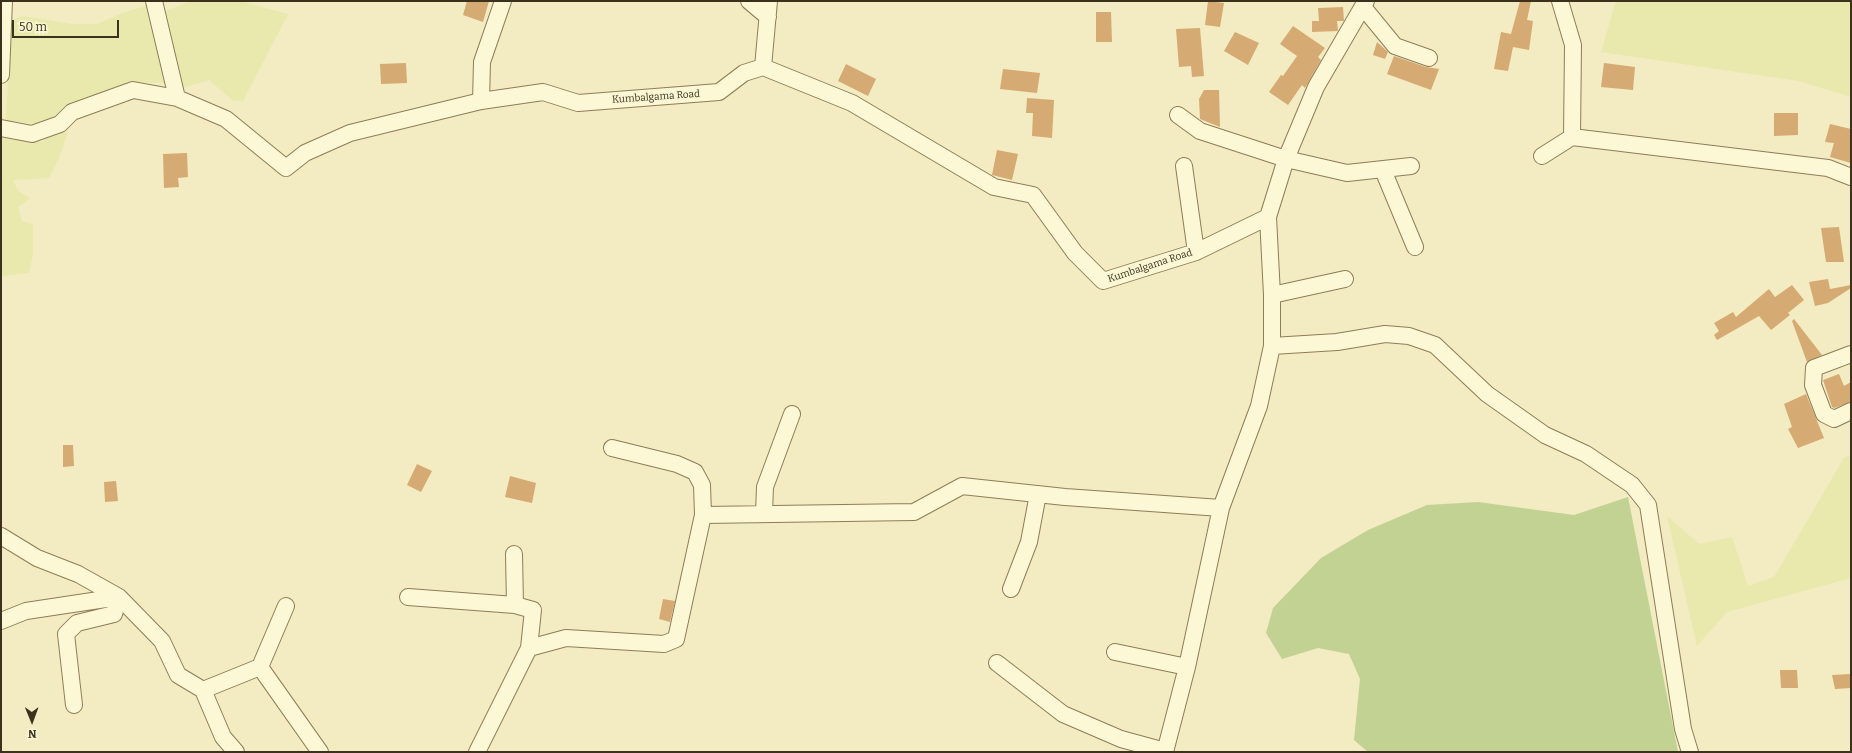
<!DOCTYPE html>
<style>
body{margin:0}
#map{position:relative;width:1852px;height:753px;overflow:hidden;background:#f3ebc1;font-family:Bitter,serif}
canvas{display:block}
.frame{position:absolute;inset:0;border:2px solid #3c311c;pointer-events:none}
.north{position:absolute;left:12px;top:701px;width:40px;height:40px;-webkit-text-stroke:3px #f9f4d1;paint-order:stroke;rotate:179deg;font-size:11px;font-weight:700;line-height:16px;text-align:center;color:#3c311c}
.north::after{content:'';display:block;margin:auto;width:14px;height:18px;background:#3c311c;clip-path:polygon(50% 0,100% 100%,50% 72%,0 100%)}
.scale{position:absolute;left:12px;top:20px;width:107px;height:18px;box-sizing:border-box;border:2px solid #3c311c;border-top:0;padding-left:5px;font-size:12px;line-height:14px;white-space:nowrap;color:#3c311c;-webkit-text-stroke:3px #f9f4d1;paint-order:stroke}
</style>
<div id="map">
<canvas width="1852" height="753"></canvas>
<div class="frame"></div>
<div class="north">N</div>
<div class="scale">50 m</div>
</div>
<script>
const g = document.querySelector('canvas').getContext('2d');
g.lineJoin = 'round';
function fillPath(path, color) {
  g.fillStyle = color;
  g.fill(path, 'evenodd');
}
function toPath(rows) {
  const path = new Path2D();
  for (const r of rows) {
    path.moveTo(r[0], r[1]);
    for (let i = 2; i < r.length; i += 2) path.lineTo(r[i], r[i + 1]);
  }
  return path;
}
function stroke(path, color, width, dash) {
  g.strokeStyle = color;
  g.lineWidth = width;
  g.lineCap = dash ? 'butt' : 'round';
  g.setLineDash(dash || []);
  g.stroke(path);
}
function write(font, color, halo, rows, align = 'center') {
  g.font = font + ' Bitter,serif';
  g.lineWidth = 3.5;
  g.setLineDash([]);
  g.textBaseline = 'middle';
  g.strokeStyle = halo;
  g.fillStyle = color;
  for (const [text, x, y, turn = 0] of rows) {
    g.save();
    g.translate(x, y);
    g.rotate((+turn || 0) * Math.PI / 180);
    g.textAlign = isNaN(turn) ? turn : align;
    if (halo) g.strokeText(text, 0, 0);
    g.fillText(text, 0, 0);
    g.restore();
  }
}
const farmland = toPath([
 [191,1,240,1,288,14,243,101,232,100,209,80,182,88,163,12],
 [1616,1,1851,1,1851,97,1799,81,1601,52],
 [150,5,165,83,135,82,74,103,57,118,35,124,6,120,11,20,23,16,71,24,97,24,125,12],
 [68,132,59,158,49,178,13,180,18,191,30,198,18,207,22,221,33,224,33,254,29,273,2,276,1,138,43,142,53,133],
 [1851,455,1851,578,1727,612,1697,646,1667,516,1699,544,1732,537,1748,586,1774,577,1844,458]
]);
const green = toPath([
 [1628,497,1678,752,1368,752,1354,740,1360,679,1349,654,1318,648,1282,659,1266,633,1273,608,1321,558,1368,530,1427,505,1478,502,1574,515]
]);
const building = toPath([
 [467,1,489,1,483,22,463,15],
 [1208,1,1224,3,1220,27,1205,25],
 [1520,1,1531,1,1527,20,1533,21,1529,50,1513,47,1508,71,1494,69,1501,32,1511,34],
 [1343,7,1344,21,1337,21,1338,31,1312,32,1312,21,1319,21,1318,8],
 [1096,12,1111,12,1112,42,1096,42],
 [1293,26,1325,48,1318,57,1321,60,1305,88,1302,85,1288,105,1269,92,1281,75,1283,76,1297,56,1280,44],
 [1200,28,1204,76,1192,77,1191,66,1179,67,1176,29],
 [1235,32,1259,43,1248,65,1224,51],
 [1377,42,1388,52,1385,59,1373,55],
 [1394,56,1426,67,1439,69,1431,90,1387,74],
 [406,63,407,83,381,84,380,64],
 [1604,63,1635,67,1633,90,1601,87],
 [846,64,876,79,868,96,838,81],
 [1003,69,1040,73,1037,93,1000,89],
 [1204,90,1219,90,1220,127,1200,119,1199,99],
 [1027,98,1054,100,1052,138,1032,136,1033,113,1026,113],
 [1774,113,1798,113,1798,135,1774,136],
 [1830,124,1851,129,1851,163,1830,157,1834,143,1825,142],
 [997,150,1018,154,1012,180,992,175],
 [187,153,188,177,178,178,179,187,164,188,163,154],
 [1839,227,1844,262,1826,262,1821,228],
 [1828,279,1830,289,1851,285,1851,288,1828,303,1815,306,1809,282],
 [1792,285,1804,300,1788,313,1790,315,1771,330,1759,316,1717,340,1714,335,1719,331,1714,323,1733,312,1736,317,1769,289,1775,297],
 [1794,319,1822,355,1807,362,1792,321],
 [1839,374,1844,386,1851,382,1851,402,1834,408,1832,407,1823,380],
 [1806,394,1824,438,1798,448,1788,429,1792,427,1784,404],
 [63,445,73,445,74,466,63,467],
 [417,464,432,471,421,492,407,485],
 [510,476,536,483,532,503,505,497],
 [116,481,118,501,105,502,104,482],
 [663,599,675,601,670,622,659,619],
 [1780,670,1797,670,1798,688,1781,688],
 [1851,674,1851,688,1835,689,1832,675]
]);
const street = toPath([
 [154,1,177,98],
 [749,1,768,17],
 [1363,7,1395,46,1429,58],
 [763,67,769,1],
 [1,75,4,1],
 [481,101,482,62,503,1],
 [1178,115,1200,131,1286,159,1347,173,1411,166],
 [1,128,32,134,60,124,72,112,133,90,177,98,226,119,286,168,305,153,350,133,481,101,543,92,578,103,719,92,744,73,763,67,852,103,994,187,1033,195,1075,253,1103,281,1196,252,1268,217],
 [1572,137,1828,168,1851,177],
 [1542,156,1572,137,1573,45,1560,1],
 [1184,166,1196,252],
 [1383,170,1415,247],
 [1272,295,1345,279],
 [1272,346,1337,342,1385,334,1409,336,1435,345,1487,394,1545,435,1586,454,1632,485,1648,505,1683,729,1690,752],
 [1851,354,1814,368,1813,385,1824,414,1834,419,1851,411],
 [612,448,677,464,695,472,702,485,703,515],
 [764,513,765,487,792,414],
 [1,536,37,558,78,574,119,597,162,641,178,675,203,690,223,737,236,752],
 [514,554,515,605,533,610,529,648],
 [1011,589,1029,542,1038,494],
 [408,597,515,605],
 [1,621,26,611,119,597,114,614,77,623,66,634,74,705],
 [1115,652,1187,667],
 [997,663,1063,714,1121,739,1165,751],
 [260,667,320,752],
 [203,690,260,667,286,606],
 [477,752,529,648,566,638,664,644,676,639,703,515,914,512,962,486,1065,497,1221,508],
 [1165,752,1187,667,1221,508,1259,406,1272,346,1272,295,1268,217,1286,159,1316,87,1366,1]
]);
const streetNames = [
 ["Kumbalgama Road",656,97,-4],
 ["Kumbalgama Road",1150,266,-18]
];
fillPath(farmland, '#e9e9ad');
fillPath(green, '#c1d293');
fillPath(building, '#d5aa73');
stroke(street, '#8e7d56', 18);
stroke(street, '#fcf7d5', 16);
write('10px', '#3c311c', '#f9f4d1', streetNames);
</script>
